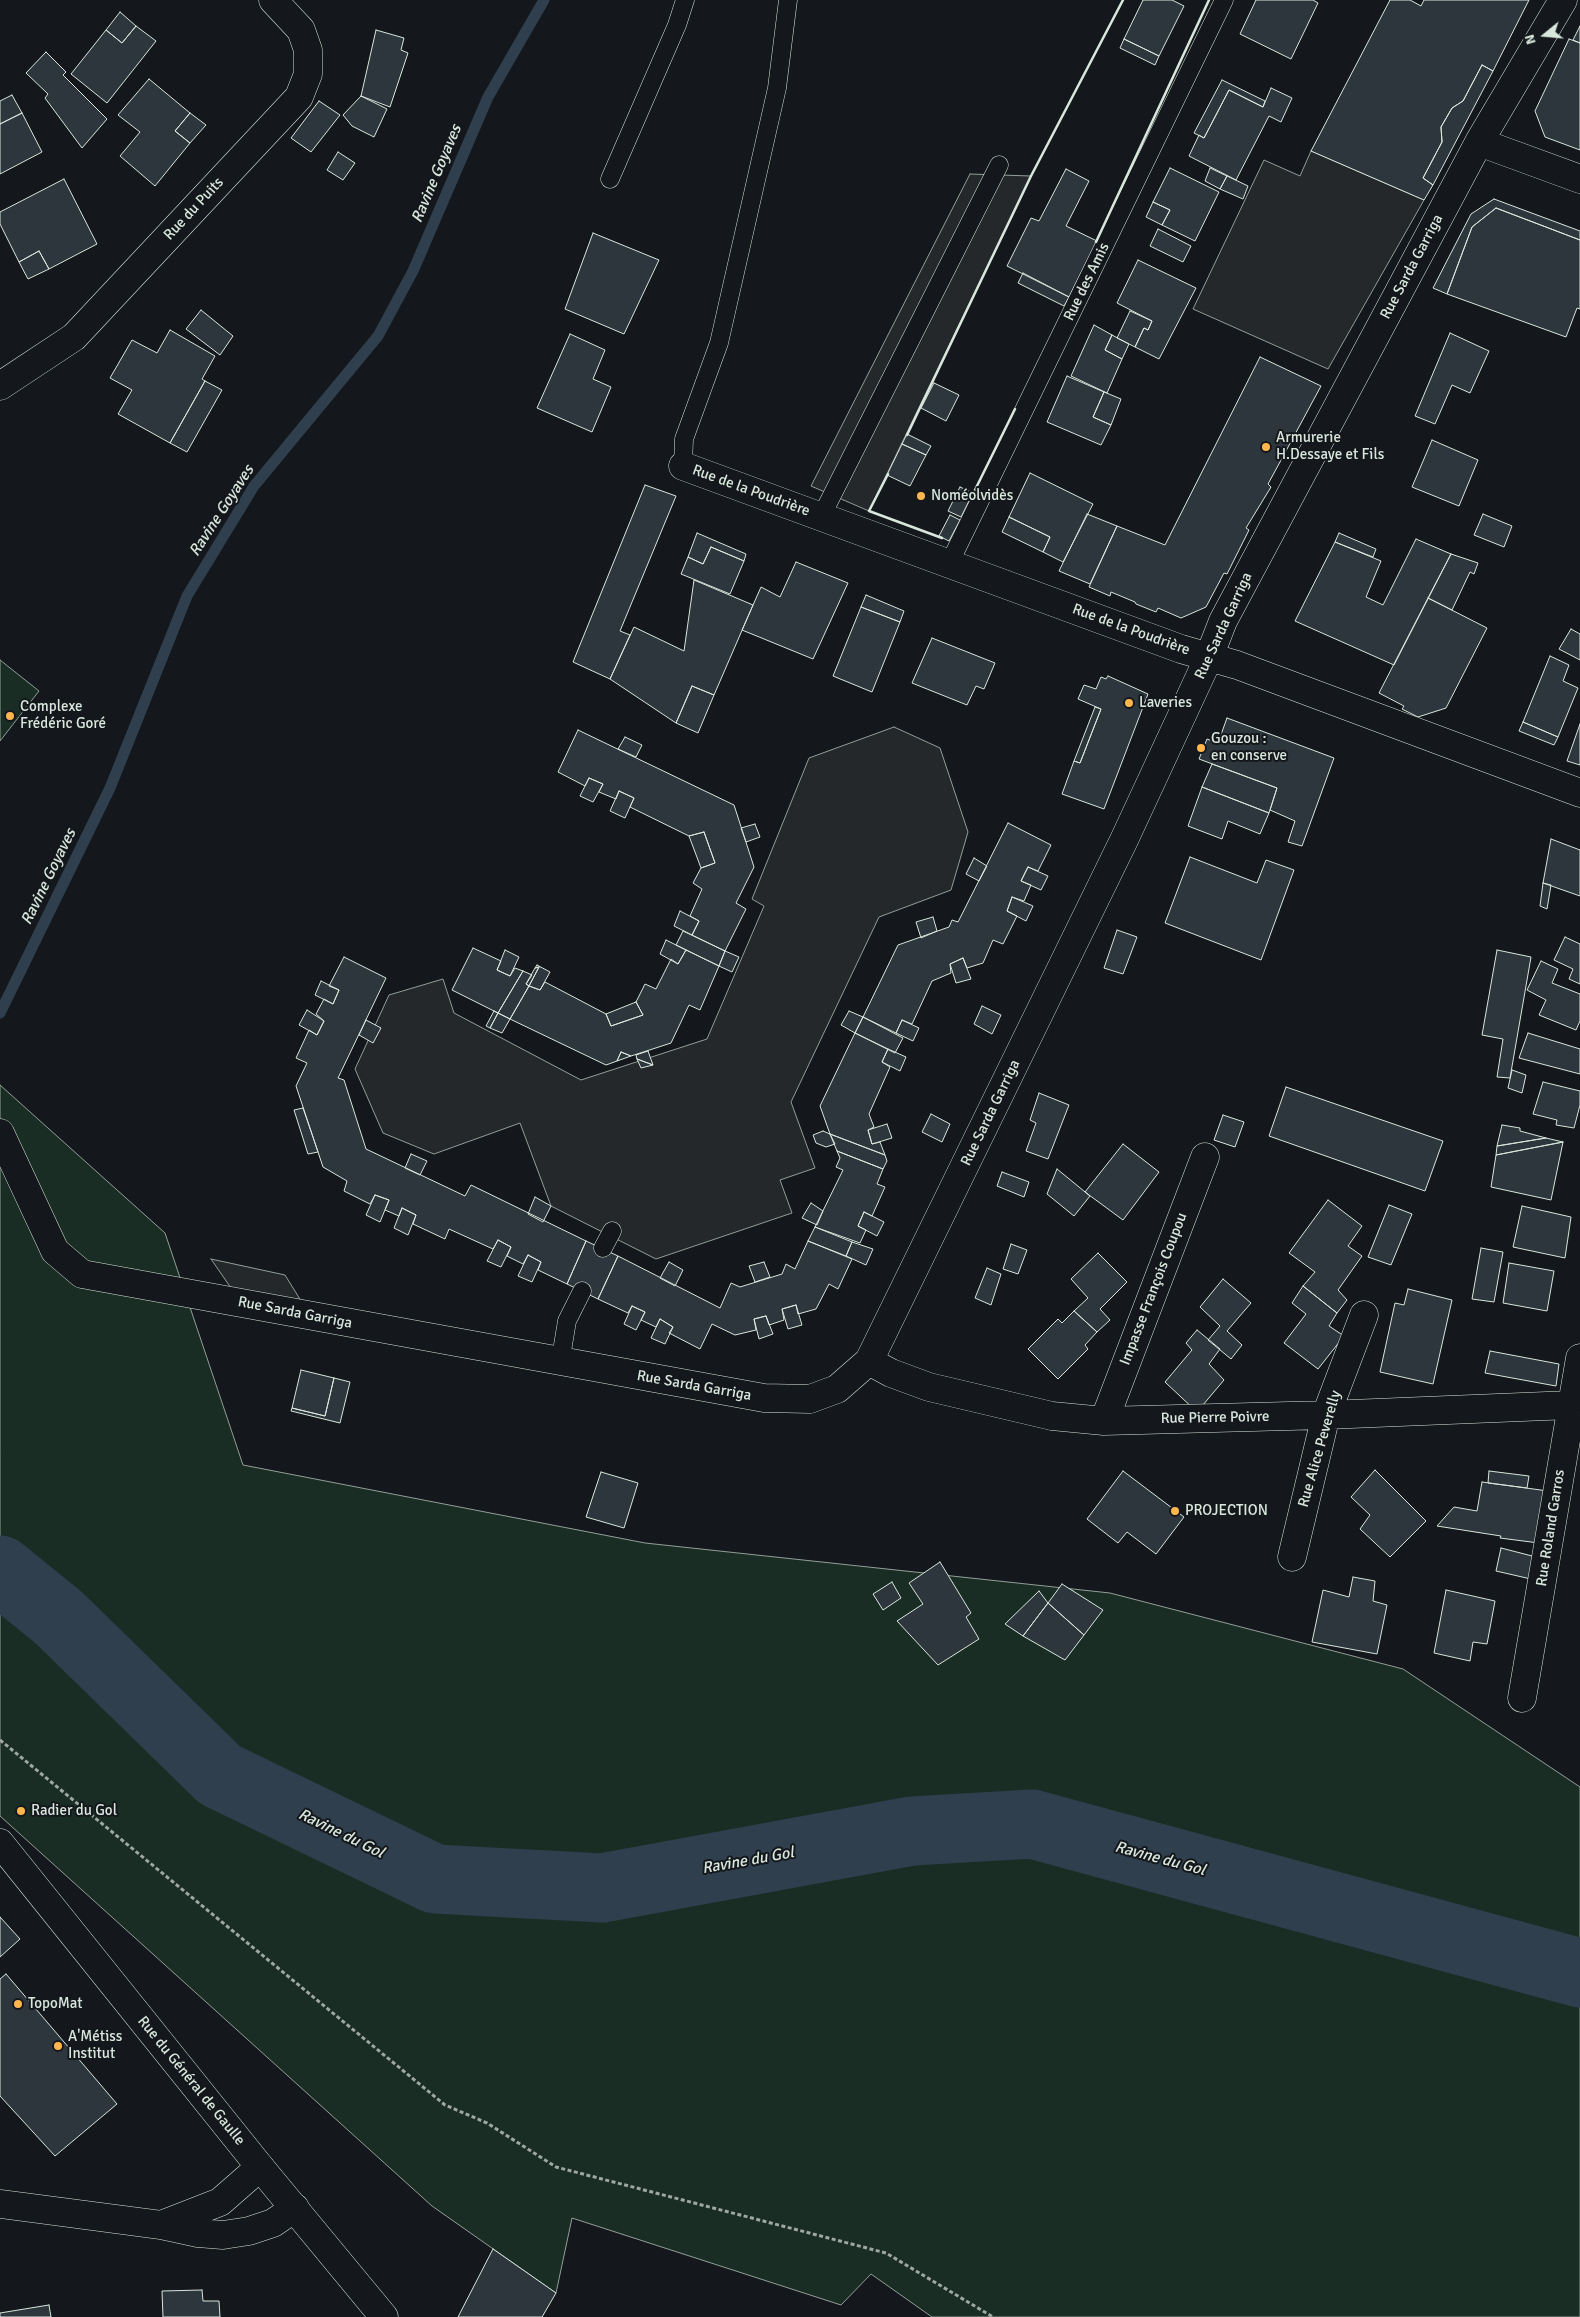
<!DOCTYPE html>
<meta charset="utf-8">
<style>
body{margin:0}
#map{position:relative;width:1580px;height:2317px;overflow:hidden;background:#14181c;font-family:Signika,sans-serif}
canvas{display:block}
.north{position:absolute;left:1520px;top:10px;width:50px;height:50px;-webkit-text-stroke:4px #14181c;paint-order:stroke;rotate:253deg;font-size:14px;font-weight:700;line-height:20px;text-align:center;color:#d8e6dc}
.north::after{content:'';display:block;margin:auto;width:18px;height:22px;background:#d8e6dc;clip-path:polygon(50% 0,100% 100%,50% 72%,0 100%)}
</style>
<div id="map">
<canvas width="1580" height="2317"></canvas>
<div class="north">N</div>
</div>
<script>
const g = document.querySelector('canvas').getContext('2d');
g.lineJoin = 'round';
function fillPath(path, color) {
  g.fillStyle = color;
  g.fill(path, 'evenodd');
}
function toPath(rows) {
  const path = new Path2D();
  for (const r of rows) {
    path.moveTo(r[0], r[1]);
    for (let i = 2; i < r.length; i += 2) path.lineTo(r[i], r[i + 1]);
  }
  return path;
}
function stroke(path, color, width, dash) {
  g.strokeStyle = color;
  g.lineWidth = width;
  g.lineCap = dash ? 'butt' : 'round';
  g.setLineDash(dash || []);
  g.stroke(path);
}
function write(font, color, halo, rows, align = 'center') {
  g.font = font + ' Signika,sans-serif';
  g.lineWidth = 4;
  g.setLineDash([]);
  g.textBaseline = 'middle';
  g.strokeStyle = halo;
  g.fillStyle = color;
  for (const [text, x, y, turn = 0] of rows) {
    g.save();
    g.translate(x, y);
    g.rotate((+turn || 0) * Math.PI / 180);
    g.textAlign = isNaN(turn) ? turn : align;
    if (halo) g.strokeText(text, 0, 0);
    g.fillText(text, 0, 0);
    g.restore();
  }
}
const green = toPath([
 [0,660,39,691,0,741,0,660],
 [0,1085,165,1233,243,1465,645,1543,1110,1593,1403,1669,1580,1787,1580,2317,932,2317,871,2274,841,2305,572,2218,556,2293,432,2206,0,1816,0,1085]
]);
const parking = toPath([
 [1311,151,1424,200,1328,369,1193,309,1264,160,1300,176,1311,151],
 [970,174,1031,176,869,511,811,486,970,174],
 [894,727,940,748,968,832,951,890,879,917,791,1102,815,1168,780,1180,792,1213,656,1259,551,1206,520,1123,434,1154,383,1133,355,1069,389,995,443,979,454,1013,581,1080,707,1039,764,906,752,899,809,758,894,727],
 [211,1259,285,1275,303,1304,231,1288,211,1259]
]);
const stream = toPath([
 [0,1013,110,788,187,596,254,486,378,336,413,271,488,97,544,0]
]);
const river = toPath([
 [0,1570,58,1617,220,1775,435,1879,602,1888,912,1831,1032,1824,1580,1973]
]);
const building = toPath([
 [1143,0,1172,0,1184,6,1159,56,1124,39,1143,0],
 [1256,0,1313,0,1318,3,1291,59,1240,34,1256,0],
 [1390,0,1410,0,1421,6,1424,0,1529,0,1493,71,1482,65,1463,101,1452,108,1441,127,1442,142,1423,178,1433,185,1424,200,1311,151,1390,0],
 [120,12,136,26,122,43,106,30,120,12],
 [136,26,156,41,107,103,71,74,106,30,122,43,136,26],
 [1580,26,1580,43,1573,40,1580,26],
 [376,30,404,38,401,50,408,53,390,107,361,96,376,30],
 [1124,39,1159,56,1155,65,1120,48,1124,39],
 [1569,39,1580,43,1580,150,1545,137,1535,111,1569,39],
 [46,52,66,72,63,75,107,119,82,148,45,98,48,94,26,73,46,52],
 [1482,65,1493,71,1433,185,1423,178,1442,142,1441,127,1452,108,1463,101,1482,65],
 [149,79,190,113,175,131,190,143,155,186,120,156,140,132,118,115,149,79],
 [1222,80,1265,101,1263,107,1229,90,1204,138,1194,133,1222,80],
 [1271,88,1292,98,1281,122,1269,116,1236,180,1189,156,1199,135,1204,138,1229,90,1263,107,1271,88],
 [12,95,22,113,0,124,0,101,12,95],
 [361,96,387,109,374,137,352,126,343,115,361,96],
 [319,101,340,115,311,152,291,138,319,101],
 [22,113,42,152,0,174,0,124,22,113],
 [190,113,206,125,190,143,175,131,190,113],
 [338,152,355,163,343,180,327,170,338,152],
 [1170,168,1219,192,1195,241,1162,225,1170,210,1153,202,1170,168],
 [1210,168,1227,176,1220,189,1205,181,1210,168],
 [1066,169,1089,181,1066,226,1097,241,1069,297,1007,266,1031,218,1039,221,1066,169],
 [1227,176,1248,186,1243,199,1220,189,1227,176],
 [64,179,97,244,49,269,39,251,19,262,0,224,0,212,64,179],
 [1494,199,1580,231,1580,240,1496,208,1472,227,1447,294,1433,288,1471,214,1494,199],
 [1153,202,1170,210,1162,225,1146,217,1153,202],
 [1496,208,1580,240,1580,309,1577,308,1566,337,1447,294,1472,227,1496,208],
 [1158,229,1191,246,1183,262,1150,246,1158,229],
 [593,233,659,260,624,334,565,309,593,233],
 [39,251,49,269,28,279,19,262,39,251],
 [1138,260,1196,288,1159,359,1135,347,1144,328,1148,330,1152,321,1117,303,1138,260],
 [1023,273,1069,297,1064,306,1018,283,1023,273],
 [201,310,233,336,220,355,186,329,201,310],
 [1130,311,1152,321,1148,330,1144,328,1135,347,1117,338,1130,311],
 [1094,325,1112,335,1105,350,1122,359,1107,393,1071,376,1094,325],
 [170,330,215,356,202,379,205,381,170,443,118,414,132,390,110,378,132,340,157,353,170,330],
 [1450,333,1489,351,1470,393,1452,385,1435,424,1415,416,1450,333],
 [570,334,605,350,593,379,611,387,592,432,537,408,570,334],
 [1112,335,1129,344,1122,359,1105,350,1112,335],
 [1260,357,1321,386,1280,462,1268,484,1271,487,1246,528,1249,530,1227,574,1224,573,1206,607,1181,618,1158,608,1156,612,1136,604,1135,602,1111,592,1110,596,1089,587,1117,526,1165,545,1260,357],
 [1067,376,1104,392,1093,417,1111,425,1101,445,1047,422,1067,376],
 [205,381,222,390,187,452,170,443,205,381],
 [934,383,959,395,946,421,921,408,934,383],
 [1104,392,1121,399,1111,425,1093,417,1104,392],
 [907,434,931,446,926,455,902,444,907,434],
 [1432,440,1478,460,1459,506,1412,487,1432,440],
 [902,444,926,455,910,486,887,475,902,444],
 [1030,473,1093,504,1063,562,1043,552,1050,537,1009,517,1030,473],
 [645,485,676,496,620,631,630,635,610,679,573,662,645,485],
 [960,487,973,493,961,517,948,511,960,487],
 [1087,514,1117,526,1090,584,1059,571,1087,514],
 [1483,514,1512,526,1504,547,1474,535,1483,514],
 [950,515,960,520,949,541,939,536,950,515],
 [1009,517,1050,537,1043,552,1002,532,1009,517],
 [697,533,746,554,744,561,711,547,703,564,688,557,697,533],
 [1339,533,1376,549,1373,557,1335,542,1339,533],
 [1416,539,1451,554,1394,665,1295,621,1335,542,1381,561,1366,597,1383,605,1416,539],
 [711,547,744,561,730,594,681,574,688,557,703,564,711,547],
 [1451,554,1478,563,1474,574,1470,572,1452,610,1428,598,1451,554],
 [796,562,848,583,813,659,742,630,761,587,780,597,796,562],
 [694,580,753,605,714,695,692,686,676,723,610,679,634,627,684,651,694,580],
 [866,595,904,611,900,622,861,607,866,595],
 [1428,598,1487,628,1446,708,1418,717,1402,709,1404,706,1379,693,1428,598],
 [861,607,900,622,872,692,833,676,861,607],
 [1571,629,1580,634,1580,660,1559,649,1571,629],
 [932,638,995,663,984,689,976,686,967,705,912,683,932,638],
 [1550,656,1569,665,1563,681,1578,688,1558,737,1523,722,1550,656],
 [1108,676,1148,694,1104,809,1062,794,1074,761,1080,763,1101,709,1078,699,1084,685,1096,689,1101,677,1106,679,1108,676],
 [692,686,714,695,698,733,676,723,692,686],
 [1095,707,1101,709,1080,763,1074,761,1095,707],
 [1227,718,1334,758,1302,846,1288,842,1295,821,1270,810,1277,788,1199,759,1207,739,1218,743,1227,718],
 [1523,722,1558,737,1554,745,1519,731,1523,722],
 [1580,724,1580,765,1567,761,1580,724],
 [578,730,734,805,754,867,736,903,746,909,725,951,692,935,699,921,690,916,702,889,693,883,701,868,715,863,704,832,689,836,630,807,634,798,619,791,616,799,599,792,603,784,589,778,585,786,558,772,578,730],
 [625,737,642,745,636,757,618,749,625,737],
 [1212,764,1277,788,1269,813,1202,787,1212,764],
 [589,778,603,784,593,802,580,796,589,778],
 [1202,787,1269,813,1260,834,1228,821,1222,839,1188,826,1202,787],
 [619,791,634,798,625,818,610,811,619,791],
 [1008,823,1051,845,1038,871,1028,867,1021,881,1031,885,1024,901,1012,897,1007,911,1017,916,1003,944,993,940,983,963,967,968,963,958,950,964,951,973,932,981,912,1024,902,1020,896,1033,863,1017,898,945,949,927,952,920,958,922,1008,823],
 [755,824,760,837,746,842,741,828,755,824],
 [704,832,715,863,701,868,689,836,704,832],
 [1551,839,1580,850,1580,896,1543,883,1551,839],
 [1190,857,1257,883,1266,860,1294,870,1261,960,1165,923,1190,857],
 [974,858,987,866,979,881,966,874,974,858],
 [1028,867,1048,876,1041,890,1021,881,1028,867],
 [1543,883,1551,885,1547,909,1540,906,1543,883],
 [1012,897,1033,906,1026,921,1007,911,1012,897],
 [680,911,699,921,692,935,674,926,680,911],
 [933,917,937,931,921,938,916,922,933,917],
 [1117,930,1137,937,1123,974,1104,968,1117,930],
 [683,931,725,951,719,966,676,945,683,931],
 [1565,937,1580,944,1580,984,1569,979,1573,969,1554,960,1565,937],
 [666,940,686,950,678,964,660,954,666,940],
 [473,948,501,961,497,970,510,976,515,968,523,971,498,1013,452,990,473,948],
 [505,950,519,957,510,976,497,970,505,950],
 [686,950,719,966,700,1010,689,1005,671,1043,631,1056,621,1052,617,1061,606,1065,510,1019,529,986,540,990,545,982,606,1014,611,1026,643,1015,636,1002,645,984,656,989,671,959,678,964,686,950],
 [1497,950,1531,957,1510,1078,1497,1077,1503,1039,1482,1035,1497,950],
 [725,951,739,957,732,972,719,966,725,951],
 [344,957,386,978,338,1078,344,1080,366,1149,465,1196,471,1185,586,1241,567,1284,538,1270,541,1262,528,1255,523,1264,507,1256,511,1247,498,1240,493,1249,449,1229,445,1239,413,1224,416,1215,402,1208,399,1216,385,1210,389,1200,375,1195,370,1204,344,1191,347,1181,323,1167,296,1086,307,1063,296,1058,309,1030,317,1035,324,1021,316,1014,324,999,333,1004,339,990,329,986,344,957],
 [963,958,971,979,956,983,950,964,963,958],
 [1541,961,1558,969,1552,983,1580,994,1580,1021,1576,1030,1539,1015,1546,1000,1527,990,1541,961],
 [537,965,550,972,540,990,529,986,539,967,535,968,537,965],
 [539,967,529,986,526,984,535,968,539,967],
 [523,971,532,975,526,984,529,986,510,1019,498,1013,523,971],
 [321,981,339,990,333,1004,315,995,321,981],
 [636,1002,643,1015,611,1026,606,1014,636,1002],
 [982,1006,1001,1015,992,1034,974,1024,982,1006],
 [307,1010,324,1021,317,1035,299,1025,307,1010],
 [494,1011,498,1013,490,1028,486,1026,494,1011],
 [849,1011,863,1017,855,1033,841,1025,849,1011],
 [498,1013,510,1019,502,1033,490,1028,498,1013],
 [863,1017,903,1038,895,1053,855,1033,863,1017],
 [366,1020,381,1028,373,1043,359,1035,366,1020],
 [902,1020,919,1028,913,1041,896,1033,902,1020],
 [855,1033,888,1049,882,1062,890,1067,869,1114,874,1127,868,1130,872,1144,880,1142,885,1155,830,1134,820,1106,855,1033],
 [1528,1033,1580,1049,1580,1074,1519,1058,1528,1033],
 [888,1049,906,1057,900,1071,882,1062,888,1049],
 [648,1051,653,1065,637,1059,636,1055,648,1051],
 [621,1052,631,1056,617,1061,621,1052],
 [637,1059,653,1065,641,1068,637,1059],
 [1512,1070,1526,1075,1522,1093,1508,1088,1512,1070],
 [1543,1082,1580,1091,1580,1105,1574,1128,1556,1125,1557,1120,1533,1114,1543,1082],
 [1286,1087,1443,1141,1425,1191,1269,1136,1286,1087],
 [1039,1093,1069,1105,1048,1159,1026,1151,1036,1123,1030,1120,1039,1093],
 [303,1108,318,1152,308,1154,294,1110,303,1108],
 [931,1114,950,1124,942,1142,922,1132,931,1114],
 [1223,1115,1244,1122,1235,1147,1214,1140,1223,1115],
 [887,1124,892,1138,872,1144,868,1130,887,1124],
 [1502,1125,1520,1128,1520,1131,1546,1138,1497,1146,1502,1125],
 [823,1131,830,1134,835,1144,826,1147,816,1143,813,1135,823,1131],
 [830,1134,885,1155,887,1161,883,1169,837,1151,830,1134],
 [1546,1138,1563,1142,1496,1155,1497,1146,1546,1138],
 [1563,1142,1551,1200,1491,1187,1496,1155,1563,1142],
 [1123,1144,1159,1172,1123,1220,1085,1192,1123,1144],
 [837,1151,883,1169,877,1184,885,1187,872,1216,864,1212,858,1226,866,1230,860,1243,815,1227,843,1170,836,1167,840,1158,837,1151],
 [411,1154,427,1161,420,1175,405,1168,411,1154],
 [1057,1169,1090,1196,1074,1216,1047,1194,1057,1169],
 [1002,1172,1029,1182,1024,1197,997,1186,1002,1172],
 [375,1195,389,1200,380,1222,366,1215,375,1195],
 [535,1197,551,1206,543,1222,528,1214,535,1197],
 [1328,1200,1362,1226,1348,1246,1362,1256,1338,1290,1347,1300,1337,1313,1303,1286,1315,1272,1289,1253,1328,1200],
 [811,1203,823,1211,817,1225,802,1218,811,1203],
 [1389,1205,1412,1214,1391,1265,1368,1257,1389,1205],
 [1522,1206,1571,1217,1565,1258,1513,1247,1522,1206],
 [402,1208,416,1215,408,1235,394,1228,402,1208],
 [864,1212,884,1222,877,1236,858,1226,864,1212],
 [815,1227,852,1242,846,1256,808,1241,815,1227],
 [498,1240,511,1247,501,1267,487,1261,498,1240],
 [586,1241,618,1256,598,1299,567,1284,586,1241],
 [808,1241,852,1259,838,1289,829,1284,816,1309,798,1314,796,1305,782,1309,784,1320,769,1325,766,1316,754,1319,756,1330,735,1335,712,1324,700,1349,669,1333,673,1327,660,1319,656,1327,641,1320,645,1312,632,1306,628,1313,598,1299,618,1256,720,1308,731,1283,740,1287,782,1274,786,1264,795,1269,808,1241],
 [852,1242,873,1249,866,1265,846,1256,852,1242],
 [1011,1244,1027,1250,1018,1274,1003,1269,1011,1244],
 [1481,1248,1503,1252,1494,1302,1472,1299,1481,1248],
 [1098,1253,1127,1282,1100,1309,1110,1320,1097,1332,1074,1311,1088,1298,1071,1279,1098,1253],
 [528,1255,541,1262,532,1282,518,1276,528,1255],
 [669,1262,683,1270,675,1286,660,1278,669,1262],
 [764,1262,770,1277,755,1282,749,1266,764,1262],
 [1509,1263,1554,1271,1547,1311,1503,1303,1509,1263],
 [987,1268,1001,1274,991,1305,975,1298,987,1268],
 [1223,1279,1251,1303,1227,1331,1242,1345,1231,1359,1208,1340,1220,1326,1200,1307,1223,1279],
 [1303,1286,1337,1313,1329,1326,1344,1336,1318,1369,1284,1343,1306,1314,1292,1303,1303,1286],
 [1408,1289,1452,1300,1433,1384,1380,1372,1395,1303,1404,1305,1408,1289],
 [796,1305,802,1325,788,1329,782,1309,796,1305],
 [632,1306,645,1312,636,1330,624,1324,632,1306],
 [1074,1311,1097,1332,1085,1345,1088,1349,1058,1379,1028,1349,1058,1319,1062,1323,1074,1311],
 [766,1316,773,1334,759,1339,754,1319,766,1316],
 [660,1319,673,1327,665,1344,651,1338,660,1319],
 [1197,1330,1220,1349,1209,1364,1224,1380,1197,1412,1165,1382,1192,1350,1186,1343,1197,1330],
 [1490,1351,1559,1364,1556,1386,1485,1373,1490,1351],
 [301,1370,334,1378,325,1416,292,1408,301,1370],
 [334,1378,350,1382,340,1423,291,1411,292,1408,325,1416,334,1378],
 [1375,1470,1426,1521,1390,1557,1360,1529,1370,1515,1351,1497,1375,1470],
 [1123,1471,1184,1517,1156,1554,1127,1532,1118,1543,1087,1519,1123,1471],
 [1489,1471,1529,1476,1527,1488,1488,1483,1489,1471],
 [601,1472,638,1483,624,1528,586,1517,601,1472],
 [1482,1482,1548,1491,1539,1543,1500,1538,1501,1536,1437,1526,1454,1507,1477,1511,1482,1482],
 [1501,1548,1536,1557,1531,1579,1496,1571,1501,1548],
 [940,1562,971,1613,966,1617,979,1639,938,1665,897,1621,923,1604,909,1583,940,1562],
 [1353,1577,1375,1581,1373,1601,1387,1605,1377,1654,1312,1642,1323,1590,1349,1597,1353,1577],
 [892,1582,901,1598,883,1610,873,1594,892,1582],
 [1062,1584,1103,1610,1084,1635,1048,1603,1062,1584],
 [1446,1590,1495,1601,1487,1644,1473,1642,1470,1661,1434,1653,1446,1590],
 [1039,1591,1048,1603,1023,1636,1005,1624,1039,1591],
 [1048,1603,1084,1635,1065,1660,1023,1636,1048,1603],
 [0,1917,20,1939,0,1957,0,1917],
 [6,1974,117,2104,55,2156,0,2096,0,1979,6,1974],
 [493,2249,556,2293,542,2317,458,2317,493,2249],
 [202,2290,203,2301,219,2301,220,2317,163,2317,162,2291,202,2290],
 [49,2305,51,2317,0,2317,0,2313,49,2305]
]);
const path = toPath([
 [0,1740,445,2105,487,2123,556,2167,886,2253,993,2317]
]);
const service = toPath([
 [610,179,677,25,685,0],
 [683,466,684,439,719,343,777,88,788,0],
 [821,517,999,165],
 [949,564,1224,0],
 [603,1248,612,1231],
 [560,1363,567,1321,582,1291]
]);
const minor = toPath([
 [1479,142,1580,179],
 [0,386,74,337,299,97,308,74,308,50,301,30,273,0],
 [683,466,1181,649,1237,665,1580,793],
 [0,1133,55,1251,82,1274,764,1398,810,1399,837,1389,869,1361,1124,840,1209,657,1223,621,1479,142,1563,0],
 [869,1361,891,1373,929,1387,1052,1416,1104,1421,1326,1415,1571,1405],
 [1104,1421,1205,1157],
 [1292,1557,1326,1415,1364,1315],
 [1522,1698,1580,1358],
 [0,2204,161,2225,198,2233,223,2235,249,2231,273,2223,295,2208],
 [161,2225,220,2202,260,2167]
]);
const secondary = toPath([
 [0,1843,260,2167,384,2317]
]);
const wall = toPath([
 [1096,242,1209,0],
 [907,435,1031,176,1123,0],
 [888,474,869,511,942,538],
 [972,496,1015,409]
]);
const markers = [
 [1266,447,5,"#ffb74d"],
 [921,496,5,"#ffb74d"],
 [1129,703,5,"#ffb74d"],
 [10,716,5,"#ffb74d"],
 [1201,748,5,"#ffb74d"],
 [1175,1511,5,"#ffb74d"],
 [21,1811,5,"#ffb74d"],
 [18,2004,5,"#ffb74d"],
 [58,2046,5,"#ffb74d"]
];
const streetNames = [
 ["Rue du Puits",194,209,-47],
 ["Rue Sarda Garriga",1412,267,-62],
 ["Rue des Amis",1087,282,-64],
 ["Rue de la Poudrière",751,491,20],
 ["Rue Sarda Garriga",1224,626,-65],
 ["Rue de la Poudrière",1131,630,20],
 ["Rue Sarda Garriga",991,1113,-64],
 ["Impasse François Coupou",1154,1289,-69],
 ["Rue Sarda Garriga",295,1313,11],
 ["Rue Sarda Garriga",694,1386,10],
 ["Rue Pierre Poivre",1215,1418,-1],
 ["Rue Alice Peverelly",1320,1449,-74],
 ["Rue Roland Garros",1551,1528,-81],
 ["Rue du Général de Gaulle",191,2081,51]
];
const poiNames = [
 ["Armurerie",1276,438],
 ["H.Dessaye et Fils",1276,455],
 ["Noméolvidès",931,496],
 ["Laveries",1139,703],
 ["Complexe",20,707],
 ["Frédéric Goré",20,724],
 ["Gouzou :",1211,739],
 ["en conserve",1211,756],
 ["PROJECTION",1185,1511],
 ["Radier du Gol",31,1811],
 ["TopoMat",28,2004],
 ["A'Métiss",68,2037],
 ["Institut",68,2054]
];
const waterNames = [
 ["Ravine Goyaves",437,174,-67],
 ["Ravine Goyaves",222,511,-57],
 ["Ravine Goyaves",49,877,-64],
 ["Ravine du Gol",341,1834,26],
 ["Ravine du Gol",1160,1859,15],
 ["Ravine du Gol",748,1861,-10]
];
fillPath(green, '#1a2d24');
stroke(green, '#939e99', 1);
fillPath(parking, '#24282b');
stroke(parking, '#939e99', 1);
stroke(stream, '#2f3f4d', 11);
stroke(river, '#2f3f4d', 69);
fillPath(building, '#2c363c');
stroke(building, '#d8e6dc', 1);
stroke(service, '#d8e6dc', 19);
stroke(minor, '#d8e6dc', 29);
stroke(secondary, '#d8e6dc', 29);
stroke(path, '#9da8a2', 3, [4, 2.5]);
stroke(service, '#14181c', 18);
stroke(minor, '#14181c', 28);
stroke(secondary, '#14181c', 28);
stroke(wall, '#d8e6dc', 2.5);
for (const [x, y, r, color] of markers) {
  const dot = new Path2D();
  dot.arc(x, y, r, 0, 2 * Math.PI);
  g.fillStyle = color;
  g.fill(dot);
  stroke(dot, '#14181c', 2);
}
write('15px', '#d8e6dc', '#14181c', streetNames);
write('15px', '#d8e6dc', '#14181c', poiNames, 'left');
write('italic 16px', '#d8e6dc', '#14181c', waterNames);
</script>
